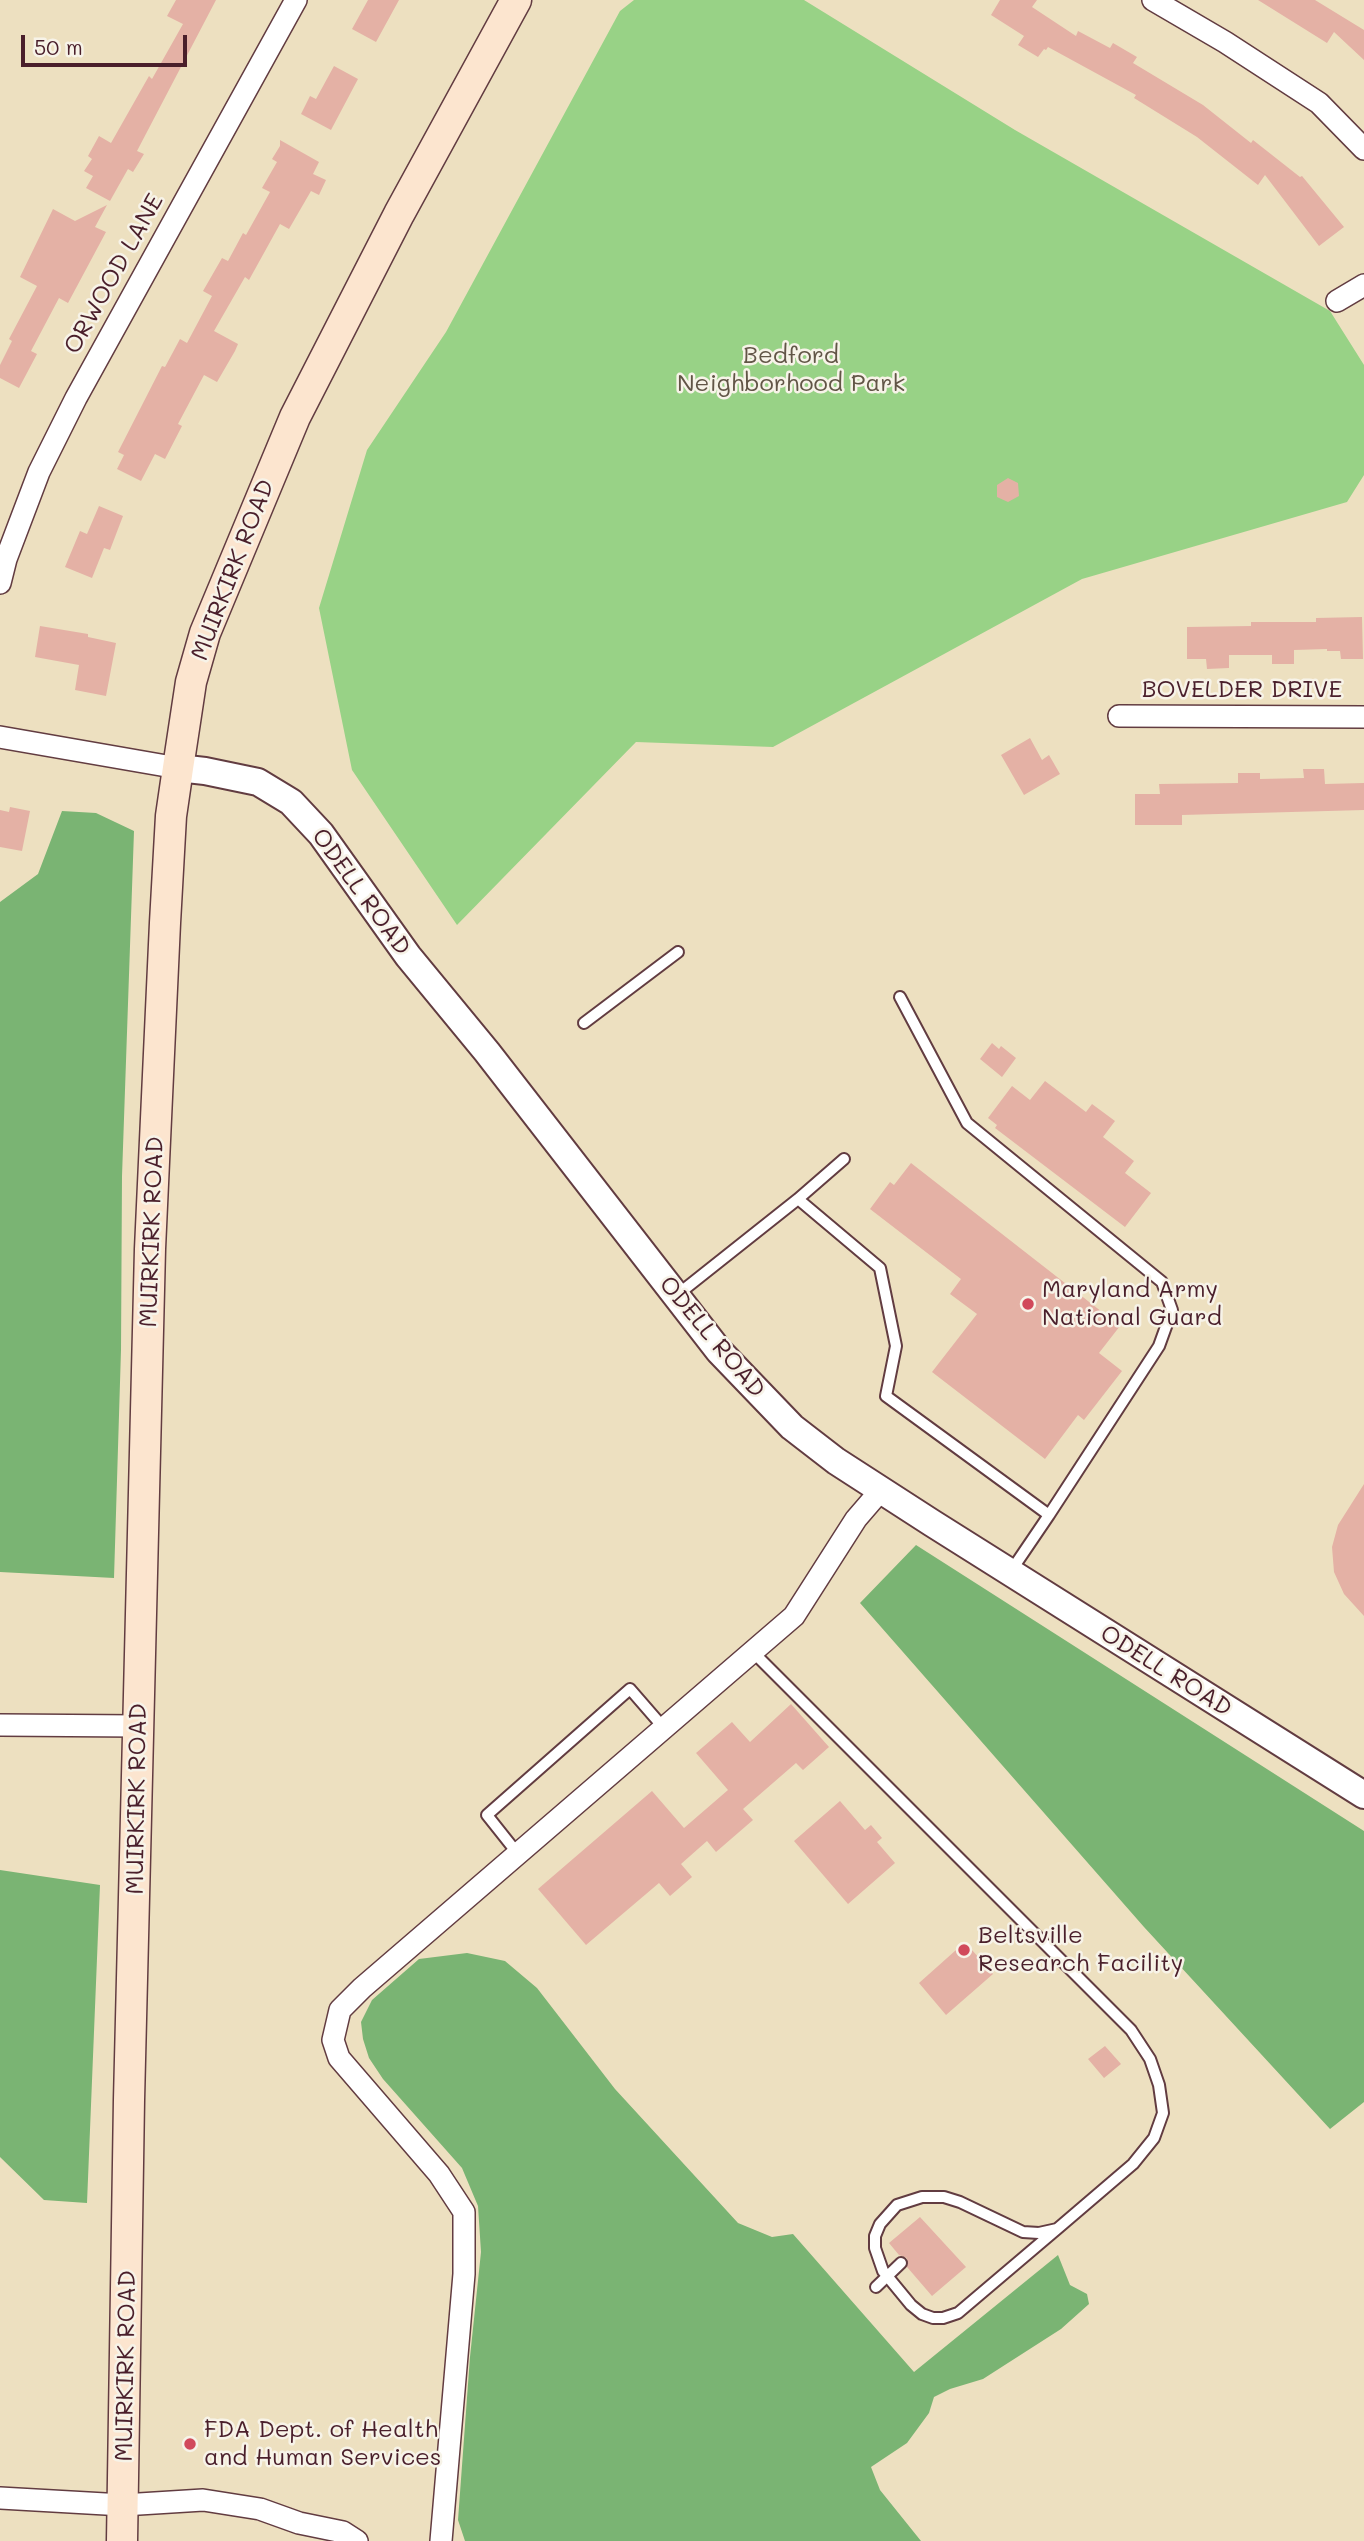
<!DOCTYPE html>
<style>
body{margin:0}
#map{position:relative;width:1364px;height:2541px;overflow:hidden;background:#ede0c0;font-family:Mali,sans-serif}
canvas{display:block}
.scale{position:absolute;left:21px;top:35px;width:166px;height:32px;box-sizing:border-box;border:4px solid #4a1f2b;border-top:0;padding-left:9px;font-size:21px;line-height:24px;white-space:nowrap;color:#4a1f2b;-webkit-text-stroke:5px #f7f3e8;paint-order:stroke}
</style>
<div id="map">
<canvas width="1364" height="2541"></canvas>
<div class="scale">50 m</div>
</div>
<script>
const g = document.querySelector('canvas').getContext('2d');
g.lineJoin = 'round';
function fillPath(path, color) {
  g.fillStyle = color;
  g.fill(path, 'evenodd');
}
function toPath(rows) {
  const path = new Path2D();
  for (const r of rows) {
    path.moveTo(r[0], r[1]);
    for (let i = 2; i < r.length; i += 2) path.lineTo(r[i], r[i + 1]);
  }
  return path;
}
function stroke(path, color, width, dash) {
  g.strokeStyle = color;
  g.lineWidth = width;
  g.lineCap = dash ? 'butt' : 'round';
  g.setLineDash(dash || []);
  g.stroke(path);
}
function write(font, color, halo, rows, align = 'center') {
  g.font = font + ' Mali,sans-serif';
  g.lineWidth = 5;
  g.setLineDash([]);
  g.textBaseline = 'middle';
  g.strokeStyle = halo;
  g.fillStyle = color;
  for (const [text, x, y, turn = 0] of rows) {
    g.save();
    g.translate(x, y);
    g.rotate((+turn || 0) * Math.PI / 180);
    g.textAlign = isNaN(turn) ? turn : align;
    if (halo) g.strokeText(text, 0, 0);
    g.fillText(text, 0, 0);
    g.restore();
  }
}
const green = toPath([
 [634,0,804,0,1015,130,1330,311,1364,365,1364,475,1347,502,1082,579,773,747,636,742,457,925,352,770,319,608,367,450,446,332,620,11]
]);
const forest = toPath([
 [62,811,96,813,134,831,122,1176,121,1350,114,1578,0,1572,0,902,38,874],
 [916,1545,1364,1831,1364,2102,1330,2129,1144,1927,860,1603],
 [0,1870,100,1885,87,2203,44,2200,0,2157],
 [467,1953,505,1961,537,1988,615,2089,738,2223,772,2237,793,2234,914,2372,1058,2255,1070,2285,1087,2294,1089,2304,1061,2329,983,2379,950,2389,934,2397,929,2413,907,2443,871,2467,880,2490,921,2541,465,2541,458,2520,470,2357,481,2252,478,2206,462,2168,383,2079,369,2058,363,2039,361,2022,372,2000,419,1959]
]);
const building = toPath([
 [176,0,216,0,137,151,144,154,133,172,128,169,110,201,86,188,93,176,84,171,92,159,88,156,99,136,111,143,149,76,152,79,183,24,167,16],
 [368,0,399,0,376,42,352,29],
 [1000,0,1037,0,1032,7,1076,36,1078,31,1110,48,1113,43,1137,57,1133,63,1203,105,1251,143,1253,140,1300,177,1302,176,1344,227,1319,246,1265,175,1258,185,1197,137,1134,98,1136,95,1048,47,1046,50,1044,49,1038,57,1018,45,1024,36,991,15],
 [1258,0,1315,0,1364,30,1364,60,1334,32,1327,43],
 [334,66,358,79,331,130,301,114,310,96,316,99],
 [280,140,319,162,313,174,326,180,319,195,311,191,289,229,280,224,249,280,245,277,214,331,238,344,235,351,217,382,204,375,178,424,182,426,165,459,155,454,141,481,117,469,124,455,118,452,162,366,165,367,180,339,187,343,212,296,203,291,222,258,228,261,243,233,246,235,270,192,262,188,277,162,272,159,280,146],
 [107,205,95,227,106,232,68,303,59,298,31,351,37,354,19,388,0,378,0,365,12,341,9,339,37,286,20,277,53,209,75,221],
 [1008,478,1018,483,1019,496,1008,502,997,497,997,485],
 [99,506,123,516,110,550,104,548,92,578,65,567,80,531,87,534],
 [1362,617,1363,659,1341,659,1340,651,1327,651,1327,649,1294,650,1294,664,1272,664,1272,655,1229,655,1229,668,1207,669,1206,659,1187,659,1187,627,1251,626,1251,622,1316,622,1316,618],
 [40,626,88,634,88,637,116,643,106,696,75,690,79,665,35,657],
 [1030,738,1042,760,1049,755,1060,774,1024,795,1001,755],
 [1303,769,1324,769,1325,784,1364,783,1364,810,1182,815,1182,825,1135,825,1135,794,1160,794,1159,784,1238,783,1238,773,1260,773,1260,779,1304,778],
 [10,807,30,811,22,851,0,847,0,810,9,812],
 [992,1043,999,1049,1001,1046,1016,1058,1002,1077,980,1059],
 [1045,1081,1086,1112,1092,1104,1115,1121,1103,1137,1134,1161,1125,1173,1151,1193,1125,1227,995,1128,997,1125,988,1118,1012,1086,1030,1100],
 [911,1163,1120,1326,1099,1353,1122,1371,1084,1420,1078,1415,1045,1459,932,1372,977,1314,950,1294,961,1279,870,1209,890,1182,894,1185],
 [1364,1484,1364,1616,1344,1594,1334,1572,1332,1547,1338,1525],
 [791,1704,829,1747,803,1770,796,1763,743,1809,753,1820,716,1852,707,1841,681,1864,692,1877,670,1896,659,1883,586,1945,538,1889,652,1791,684,1828,728,1790,696,1753,732,1722,750,1742],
 [840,1801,865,1830,871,1825,882,1838,877,1842,895,1863,848,1904,794,1841],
 [965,1942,993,1974,946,2015,919,1983],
 [1105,2046,1121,2064,1104,2078,1088,2059],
 [920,2217,966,2267,932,2296,907,2267,907,2258,899,2255,889,2243]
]);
const service = toPath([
 [900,997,967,1123,1162,1282,1172,1310,1159,1346,1049,1515],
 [584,1023,678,952],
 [798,1199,844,1159],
 [677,1295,798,1199,880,1268,896,1346,886,1396,1049,1515,1011,1571],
 [753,1652,1131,2030,1150,2059,1159,2085,1163,2113,1154,2138,1133,2164,1057,2229,1039,2233,1023,2232,960,2202,944,2197,922,2197,897,2205,880,2224,875,2236,875,2248,883,2271,911,2305,922,2314,933,2318,943,2318,958,2313,1057,2229],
 [518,1854,487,1815,630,1689,663,1727],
 [876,2287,901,2263]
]);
const minor = toPath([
 [1153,0,1225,42,1319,103,1364,149],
 [1337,301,1364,285],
 [0,583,6,559,39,472,76,398,296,0],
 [1119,716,1364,717],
 [0,737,178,768],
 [0,1725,139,1726],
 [0,2498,123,2505,203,2500,260,2509,299,2523,343,2532,357,2541],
 [441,2541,464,2274,464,2212,439,2174,339,2058,333,2040,340,2010,362,1988,794,1616,856,1519,881,1490]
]);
const tertiary = toPath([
 [178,768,205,771,258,782,291,802,321,834,408,956,487,1052,719,1351,792,1427,836,1461,932,1523,1364,1795]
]);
const secondary = toPath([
 [122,2541,129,2100,150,1249,165,923,171,816,178,768,191,682,205,633,295,417,399,214,516,0]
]);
const markers = [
 [1028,1304,7,"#d1495b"],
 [964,1950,7,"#d1495b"],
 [190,2444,7,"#d1495b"]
];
const streetNames = [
 ["ORWOOD LANE",114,274,-61],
 ["MUIRKIRK ROAD",233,570,-69],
 ["BOVELDER DRIVE",1242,690],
 ["ODELL ROAD",361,892,54],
 ["MUIRKIRK ROAD",152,1232,-88],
 ["ODELL ROAD",712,1337,50],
 ["ODELL ROAD",1166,1671,32],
 ["MUIRKIRK ROAD",137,1799,-89],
 ["MUIRKIRK ROAD",126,2366,-89]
];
const parkNames = [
 ["Bedford",791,356],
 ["Neighborhood Park",791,384]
];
const poiNames = [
 ["Maryland Army",1042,1290],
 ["National Guard",1042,1318],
 ["Beltsville",978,1936],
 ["Research Facility",978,1964],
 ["FDA Dept. of Health",204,2430],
 ["and Human Services",204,2458]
];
fillPath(green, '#98d286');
fillPath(forest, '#7ab473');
fillPath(building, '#e4b1a5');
stroke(service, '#623c41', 14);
stroke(minor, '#623c41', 24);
stroke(tertiary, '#623c41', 30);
stroke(secondary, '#623c41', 33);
stroke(service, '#fff', 10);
stroke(minor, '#fff', 21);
stroke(tertiary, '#fff', 26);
stroke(secondary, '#fce5cf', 30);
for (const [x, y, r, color] of markers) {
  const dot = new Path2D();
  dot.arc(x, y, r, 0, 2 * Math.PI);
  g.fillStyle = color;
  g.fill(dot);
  stroke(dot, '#f7f3e8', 2.5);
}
write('24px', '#4a1f2b', '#f7f3e8', streetNames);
write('24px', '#615546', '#f7f3e8', parkNames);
write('24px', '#4a1f2b', '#f7f3e8', poiNames, 'left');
</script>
